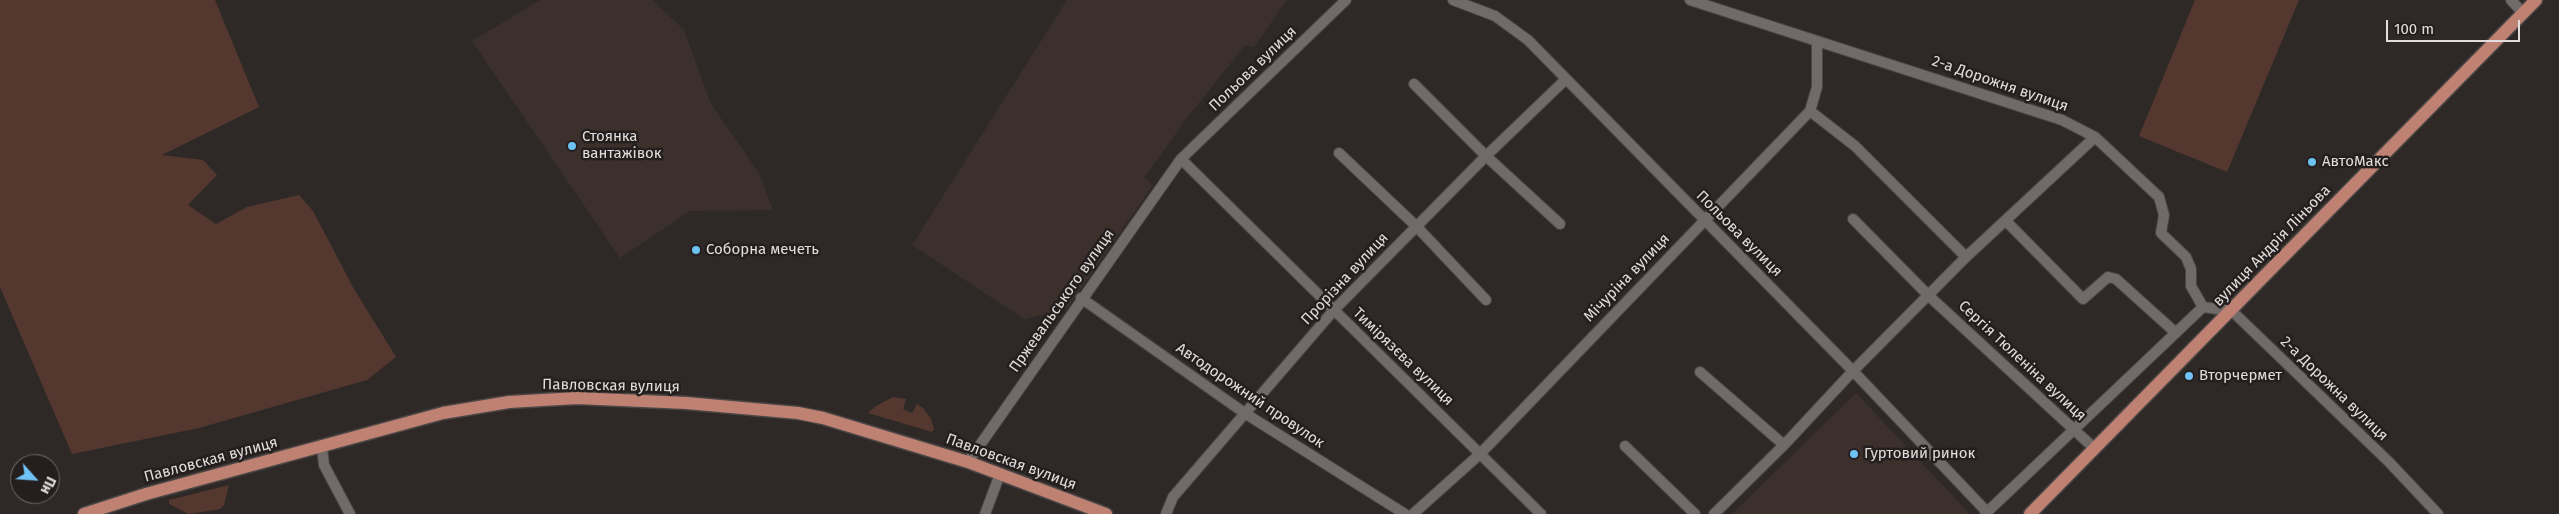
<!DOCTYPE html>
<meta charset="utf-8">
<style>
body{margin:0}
#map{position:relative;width:2559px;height:514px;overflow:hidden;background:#2e2927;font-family:"Fira Sans",sans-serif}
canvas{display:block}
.north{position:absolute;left:10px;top:454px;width:50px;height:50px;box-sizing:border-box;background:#241f1e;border:1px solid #6f6b6a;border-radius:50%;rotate:116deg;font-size:14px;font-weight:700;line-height:20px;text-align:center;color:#e0dddc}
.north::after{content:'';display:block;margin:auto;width:18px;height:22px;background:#6fc2f4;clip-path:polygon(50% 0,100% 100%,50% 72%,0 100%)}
.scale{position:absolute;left:2386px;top:20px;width:134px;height:22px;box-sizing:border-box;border:2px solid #e0dddc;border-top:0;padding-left:6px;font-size:15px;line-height:18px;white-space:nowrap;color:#e0dddc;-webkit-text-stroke:4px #241f1e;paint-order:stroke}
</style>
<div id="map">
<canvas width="2559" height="514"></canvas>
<div class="north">Пн</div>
<div class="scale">100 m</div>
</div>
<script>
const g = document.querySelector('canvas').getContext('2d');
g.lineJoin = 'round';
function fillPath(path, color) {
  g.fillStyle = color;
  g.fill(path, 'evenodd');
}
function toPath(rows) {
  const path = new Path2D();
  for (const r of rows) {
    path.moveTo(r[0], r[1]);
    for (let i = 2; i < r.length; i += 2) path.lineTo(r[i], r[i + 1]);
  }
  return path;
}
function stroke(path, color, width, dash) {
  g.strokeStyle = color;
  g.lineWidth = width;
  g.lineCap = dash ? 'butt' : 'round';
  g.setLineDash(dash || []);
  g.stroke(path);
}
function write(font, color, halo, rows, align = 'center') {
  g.font = font + ' "Fira Sans",sans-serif';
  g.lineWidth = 5;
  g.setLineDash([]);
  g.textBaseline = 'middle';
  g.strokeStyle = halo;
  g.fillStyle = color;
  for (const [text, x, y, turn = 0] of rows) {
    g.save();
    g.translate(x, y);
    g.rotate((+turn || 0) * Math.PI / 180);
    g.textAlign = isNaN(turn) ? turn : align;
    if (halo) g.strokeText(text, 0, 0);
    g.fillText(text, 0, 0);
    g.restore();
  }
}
const built = toPath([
 [540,0,652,0,684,30,711,104,759,173,773,210,690,211,620,258,472,41],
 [1067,0,1287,0,1254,47,1245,45,1187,118,1144,178,1153,185,1067,309,1024,319,912,245],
 [1856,393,1970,514,1732,514]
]);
const green = toPath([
 [0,0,215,0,259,107,162,155,203,160,217,175,188,205,216,224,247,207,299,195,313,211,354,289,396,357,367,380,199,428,72,454,0,287],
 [2195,0,2299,0,2227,172,2139,136],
 [893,397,906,399,903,409,912,413,917,404,923,408,931,419,934,429,932,432,868,413,876,406],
 [229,485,224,505,220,509,189,514,169,504,169,500]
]);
const minor = toPath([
 [1453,0,1495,16,1528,40,1853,371,1987,512],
 [1690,0,2062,120,2095,137,2159,197,2164,215,2161,233,2186,257,2191,269,2191,286,2203,307],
 [2511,0,2523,13],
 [1414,84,1486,156,1560,224],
 [1810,111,1855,146,1966,257],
 [1339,153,1416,226,1486,300],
 [1181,159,1541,514],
 [1853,219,1929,296,2095,449],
 [2006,221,2083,299,2108,277,2116,279,2176,333],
 [1081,298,1246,414,1405,514],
 [1700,372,1784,445],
 [1625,446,1695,514],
 [322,447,324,465,350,514],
 [968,462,1181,159,1346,0],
 [985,514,1000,474],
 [1166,514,1173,497,1334,310,1486,156,1565,80],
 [1413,514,1480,454,1810,111,1817,87,1817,41],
 [1714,514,1784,445,1853,371,1966,257,2095,137],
 [1985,514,2203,307,2232,311,2389,462,2438,514]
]);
const major = toPath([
 [84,514,146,494,443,413,509,402,577,398,686,403,798,413,823,418,968,462,1106,514],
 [2030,514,2536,0]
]);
const markers = [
 [572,146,5,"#6fc2f4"],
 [2312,162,5,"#6fc2f4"],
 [696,250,5,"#6fc2f4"],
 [2189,376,5,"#6fc2f4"],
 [1854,454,5,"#6fc2f4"]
];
const streetNames = [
 ["Польова вулиця",1253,69,-44],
 ["2-а Дорожня вулиця",2000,84,19],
 ["Польова вулиця",1739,234,45],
 ["вулиця Андрія Ліньова",2272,246,-46],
 ["Мічуріна вулиця",1627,278,-46],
 ["Прорізна вулиця",1345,279,-47],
 ["Пржевальського вулиця",1062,301,-55],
 ["Тимірязєва вулиця",1403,357,44],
 ["Сергія Тюленіна вулиця",2022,361,43],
 ["Павловская вулиця",611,386,1],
 ["2-а Дорожна вулиця",2334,389,44],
 ["Автодорожний провулок",1250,396,34],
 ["Павловская вулиця",211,460,-15],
 ["Павловская вулиця",1011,462,20]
];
const poiNames = [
 ["Стоянка",582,137],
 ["вантажівок",582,154],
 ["АвтоМакс",2322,162],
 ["Соборна мечеть",706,250],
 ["Вторчермет",2199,376],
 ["Гуртовий ринок",1864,454]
];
fillPath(built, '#3c302d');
fillPath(green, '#543830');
stroke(minor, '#4b4645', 12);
stroke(major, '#4b4645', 15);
stroke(minor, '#706a68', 10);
stroke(major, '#be8172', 12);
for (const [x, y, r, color] of markers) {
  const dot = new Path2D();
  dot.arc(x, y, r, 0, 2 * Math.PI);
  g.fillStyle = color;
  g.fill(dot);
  stroke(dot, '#241f1e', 2);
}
write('15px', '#e0dddc', '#241f1e', streetNames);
write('15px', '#e0dddc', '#241f1e', poiNames, 'left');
</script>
